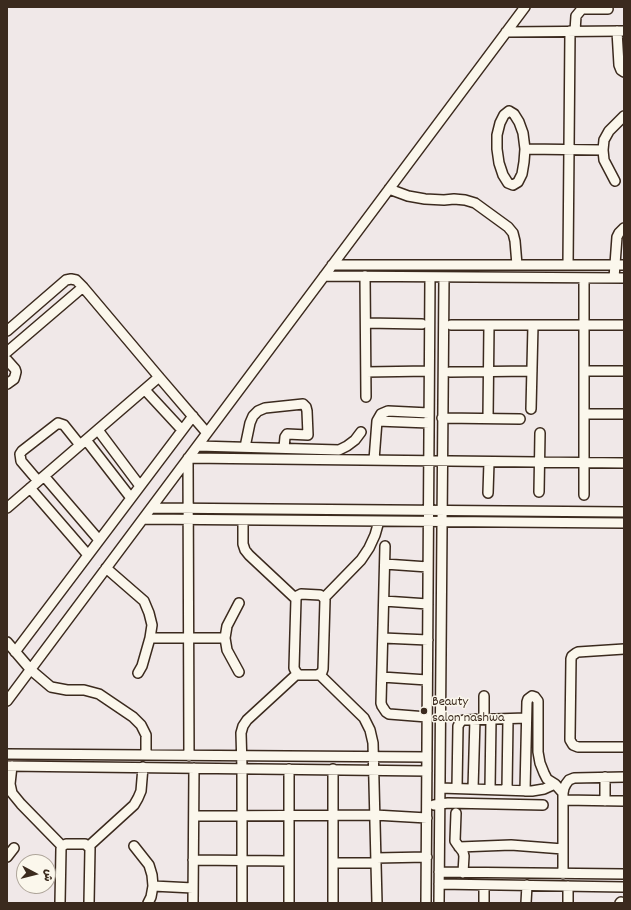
<!DOCTYPE html>
<meta charset="utf-8">
<style>
body{margin:0}
#map{position:relative;width:631px;height:910px;overflow:hidden;background:#f0e8e8;font-family:Dekko,"Playpen Sans Arabic",sans-serif}
canvas{display:block}
.frame{position:absolute;inset:0;border:8px solid #3b2a1e;pointer-events:none}
.north{position:absolute;left:16px;top:854px;width:40px;height:40px;box-sizing:border-box;background:#fbf7ec;border:1px solid #aea59a;border-radius:50%;rotate:97deg;font-size:11px;font-weight:700;line-height:16px;text-align:center;color:#3b2a1e}
.north::after{content:'';display:block;margin:auto;width:14px;height:18px;background:#3b2a1e;clip-path:polygon(50% 0,100% 100%,50% 72%,0 100%)}
</style>
<div id="map">
<canvas width="631" height="910"></canvas>
<div class="frame"></div>
<div class="north">ش</div>
</div>
<script>
const g = document.querySelector('canvas').getContext('2d');
g.lineJoin = 'round';
function toPath(rows) {
  const path = new Path2D();
  for (const r of rows) {
    path.moveTo(r[0], r[1]);
    for (let i = 2; i < r.length; i += 2) path.lineTo(r[i], r[i + 1]);
  }
  return path;
}
function stroke(path, color, width, dash) {
  g.strokeStyle = color;
  g.lineWidth = width;
  g.lineCap = dash ? 'butt' : 'round';
  g.setLineDash(dash || []);
  g.stroke(path);
}
function write(font, color, halo, rows, align = 'center') {
  g.font = font + ' Dekko,sans-serif';
  g.lineWidth = 3;
  g.setLineDash([]);
  g.textBaseline = 'middle';
  g.strokeStyle = halo;
  g.fillStyle = color;
  for (const [text, x, y, turn = 0] of rows) {
    g.save();
    g.translate(x, y);
    g.rotate((+turn || 0) * Math.PI / 180);
    g.textAlign = isNaN(turn) ? turn : align;
    if (halo) g.strokeText(text, 0, 0);
    g.fillText(text, 0, 0);
    g.restore();
  }
}
const minor = toPath([
 [575,31,576,16,581,10,583,9,608,9],
 [617,31,619,65,621,70,624,72],
 [506,32,624,31],
 [509,111,514,114,519,122,523,133,525,149,524,162,522,174,518,182,513,185,508,183,503,175,499,163,497,149,497,135,500,123,504,115,509,111],
 [525,149,603,150],
 [615,181,604,160,603,150,604,140,609,131,624,116],
 [389,189,408,196,425,199,444,200,454,199,465,200,475,203,508,227,513,233,515,241,517,265],
 [332,265,624,265],
 [568,265,570,31],
 [324,276,624,278],
 [365,276,366,397],
 [584,278,584,495],
 [614,278,617,237,619,233,624,228],
 [366,323,422,324],
 [451,325,624,325],
 [7,331,66,280,71,279,76,280,83,287,159,377,207,433],
 [7,352,83,287],
 [7,360,15,369,16,372,15,376,14,379,7,384],
 [584,371,624,371],
 [366,372,429,371],
 [450,372,532,371],
 [145,390,182,430],
 [531,409,533,325],
 [584,414,624,414],
 [442,418,520,419],
 [488,418,489,325],
 [377,421,429,423],
 [98,430,140,486],
 [86,440,131,498],
 [198,446,339,450,347,446,355,440,361,432],
 [245,447,250,423,253,416,258,411,265,408,303,404,306,407,307,411,308,435,287,434,285,437,284,448],
 [374,460,377,421,381,414,388,411,429,413],
 [44,476,99,540],
 [38,481,21,461,20,454,22,451,58,423,64,425,80,445],
 [30,488,88,555],
 [539,492,540,433],
 [488,493,489,462],
 [7,508,159,377],
 [152,508,624,512],
 [143,519,624,523],
 [243,520,243,544,245,550,249,555,296,599],
 [385,546,381,703,382,706,386,712,389,714,427,717],
 [385,564,428,567],
 [106,568,144,601,149,613,152,625,150,638,142,666,138,673],
 [301,594,320,595,323,597,325,600,323,669,322,672,318,675,299,675,296,672,294,668,296,599,297,596,301,594],
 [324,598,361,560,369,548,375,535,379,521],
 [384,601,428,604],
 [150,638,225,638],
 [383,638,428,640],
 [7,642,31,670,51,687,67,690,84,690,99,694,133,717,141,725,146,735,146,755],
 [624,649,578,652,576,653,572,656,571,659,570,737,570,740,573,745,578,747,624,747],
 [15,652,193,416],
 [239,672,227,650,225,638,227,626,239,603],
 [319,674,364,718,370,730,373,743,377,903],
 [382,677,427,680],
 [7,701,525,7],
 [484,719,484,696],
 [7,754,427,757],
 [189,756,188,458,624,463],
 [7,766,427,771],
 [12,766,10,784,12,793,21,804,62,846],
 [605,777,605,801],
 [440,788,532,791,544,789,555,784],
 [457,788,458,726,461,721,464,720,526,718],
 [473,789,475,719],
 [490,789,491,719],
 [507,790,508,719],
 [525,791,527,702,528,699,532,696,535,697,538,701,538,752,540,763,544,773,547,779,555,784,563,793,563,874],
 [563,793,564,788,566,784,569,780,574,778,624,777],
 [563,800,624,801],
 [434,805,448,803,543,805],
 [456,813,455,841,457,844,463,852,464,856,463,873],
 [194,816,375,815,427,818],
 [89,846,134,805,138,798,141,791,143,767],
 [134,846,149,865,152,875,153,886,151,897,148,903],
 [459,847,511,845,563,849],
 [7,857,14,848],
 [376,858,427,857],
 [193,860,289,861],
 [333,863,376,863],
 [439,872,624,874],
 [439,884,624,887],
 [153,886,193,888],
 [60,903,61,849,62,846,66,844,85,844,90,848,89,903],
 [193,903,194,768],
 [242,903,242,768,241,733,243,726,247,720,297,674],
 [289,903,289,769],
 [333,903,333,769],
 [426,903,430,277],
 [439,903,444,277],
 [484,903,484,885],
 [526,903,527,885],
 [568,903,568,886],
 [620,903,621,902]
]);
const markers = [
 [424,711,4,"#3b2a1e"]
];
const poiNames = [
 ["Beauty",432,703],
 ["salon nashwa",432,719]
];
stroke(minor, '#3b2a1e', 12);
stroke(minor, '#fbf7ec', 9);
for (const [x, y, r, color] of markers) {
  const dot = new Path2D();
  dot.arc(x, y, r, 0, 2 * Math.PI);
  g.fillStyle = color;
  g.fill(dot);
  stroke(dot, '#fbf7ec', 1.5);
}
write('14px', '#3b2a1e', '#fbf7ec', poiNames, 'left');
</script>
